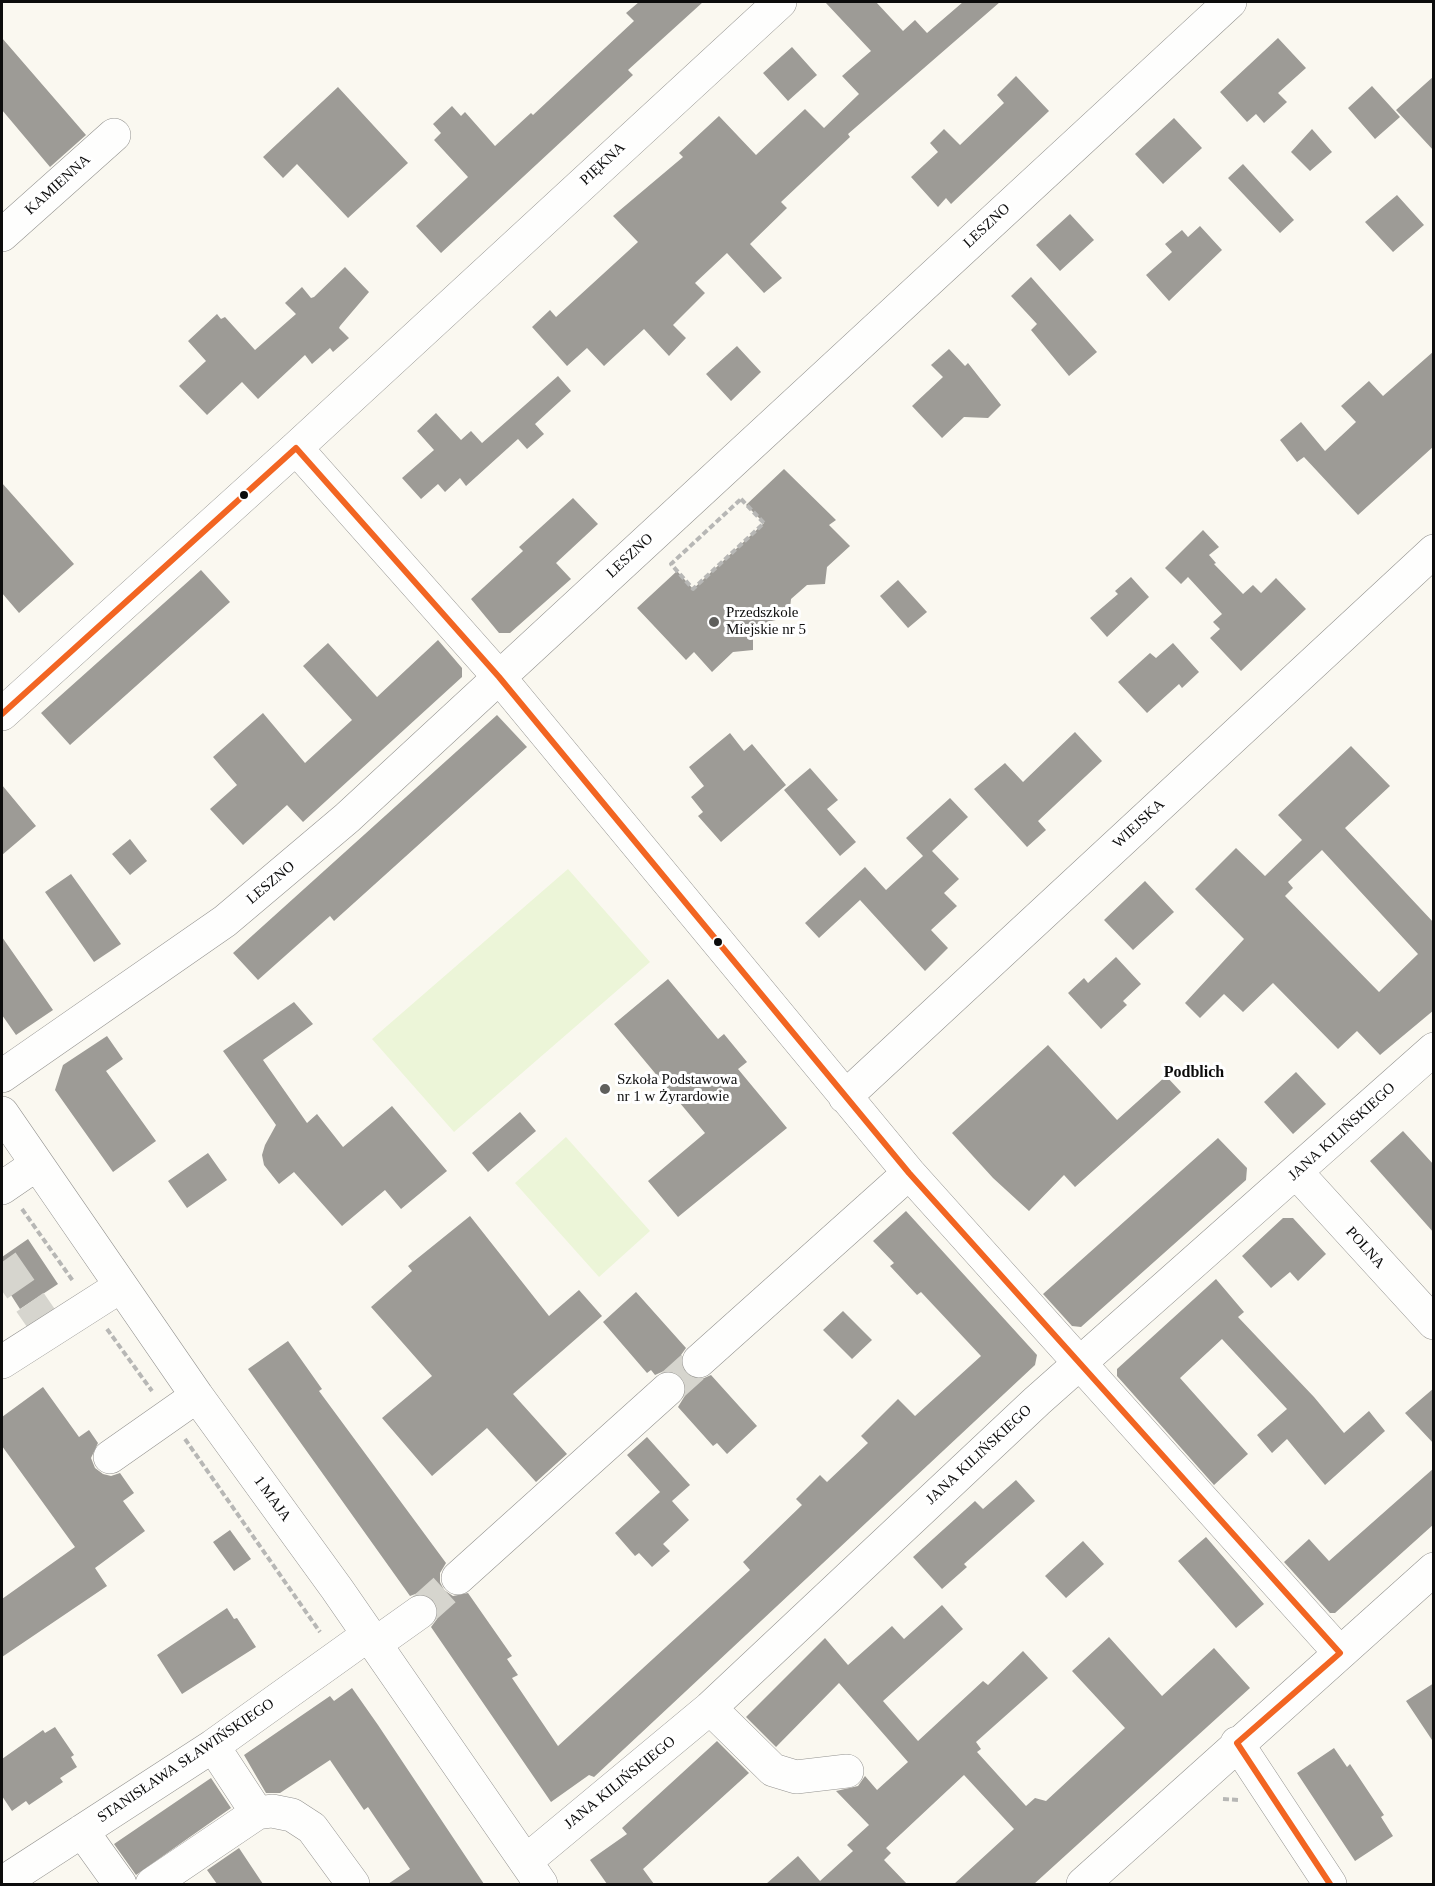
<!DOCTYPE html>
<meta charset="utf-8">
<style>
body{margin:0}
#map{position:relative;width:1435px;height:1886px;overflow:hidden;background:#faf8f0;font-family:"Times New Roman",serif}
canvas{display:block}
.frame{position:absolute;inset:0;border:3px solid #0c0c0c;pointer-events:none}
</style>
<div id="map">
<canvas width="1435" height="1886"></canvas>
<div class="frame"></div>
</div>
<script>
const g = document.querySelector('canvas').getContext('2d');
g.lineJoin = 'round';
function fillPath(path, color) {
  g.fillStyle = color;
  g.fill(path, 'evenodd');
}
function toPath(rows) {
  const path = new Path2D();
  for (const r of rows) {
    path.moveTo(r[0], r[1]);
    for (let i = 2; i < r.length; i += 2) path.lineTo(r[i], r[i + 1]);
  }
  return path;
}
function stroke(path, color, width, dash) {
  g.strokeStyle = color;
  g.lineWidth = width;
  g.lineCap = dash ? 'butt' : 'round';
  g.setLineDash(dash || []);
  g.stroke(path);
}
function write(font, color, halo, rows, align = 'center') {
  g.font = font + ' "Times New Roman",serif';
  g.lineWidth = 6;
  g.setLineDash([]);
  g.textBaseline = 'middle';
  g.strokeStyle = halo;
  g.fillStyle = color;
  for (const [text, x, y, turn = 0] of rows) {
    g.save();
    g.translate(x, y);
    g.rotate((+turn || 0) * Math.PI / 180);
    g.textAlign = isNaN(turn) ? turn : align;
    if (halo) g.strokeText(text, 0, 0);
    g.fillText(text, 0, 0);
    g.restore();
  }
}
const pitch = toPath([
 [568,869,650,962,454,1132,372,1039],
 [566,1137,650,1231,599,1277,515,1183]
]);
const building = toPath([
 [639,2,703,2,628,70,633,75,441,253,416,226,468,177,434,140,441,133,433,124,452,106,461,116,465,112,495,146,531,113,533,115,634,21,626,13],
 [825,2,876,2,903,31,915,20,927,33,963,2,1000,2,848,134,850,137,781,202,787,208,750,244,782,278,764,293,727,253,695,283,705,293,673,325,686,338,669,356,644,329,604,366,587,348,567,366,532,327,550,310,556,317,638,242,613,216,683,157,679,153,719,116,756,155,805,109,824,128,859,94,842,76,871,51],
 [2,38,86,135,50,167,2,110],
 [1278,38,1306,68,1278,93,1287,102,1264,123,1256,114,1247,122,1220,92],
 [792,47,817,75,788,101,763,73],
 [1016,76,1049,111,951,204,946,198,938,207,911,177,938,152,930,143,944,129,960,145,1004,103,997,95],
 [1434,76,1434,151,1396,110],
 [1372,86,1400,117,1375,139,1348,108],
 [338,87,408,163,348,218,297,164,283,178,263,157],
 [1174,118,1202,148,1163,184,1135,154],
 [1312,129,1332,152,1310,171,1291,152],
 [1243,164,1294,220,1280,233,1228,178],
 [1397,195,1424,225,1393,252,1365,222],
 [1070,214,1094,240,1060,271,1036,245],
 [1200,226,1222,250,1169,301,1146,275,1172,252,1165,244,1182,230,1188,237],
 [345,267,369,292,340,326,339,328,349,338,333,352,330,348,312,364,305,355,258,399,242,382,207,415,179,386,206,361,188,341,217,314,221,319,225,317,255,350,296,314,285,303,302,287,311,298,314,297],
 [1031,277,1097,352,1069,376,1031,330,1037,324,1011,296],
 [737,346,761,372,731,401,706,374],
 [949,349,965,366,968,363,1001,405,988,418,964,417,942,438,912,406,943,377,931,365],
 [1434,351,1434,446,1358,515,1304,457,1297,462,1280,440,1301,422,1325,451,1356,422,1341,406,1369,381,1383,396],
 [558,376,571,391,535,424,544,434,527,449,518,439,466,486,460,478,445,492,438,484,421,499,402,478,434,450,417,431,436,413,461,440,471,431,482,443],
 [784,469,836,520,829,525,850,546,827,567,825,584,807,585,791,599,789,617,767,622,753,634,753,650,733,652,712,672,694,652,686,660,637,608,677,571,693,589,764,523,746,505],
 [2,483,74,564,19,613,2,593],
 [573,498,598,524,556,563,571,579,510,633,499,633,471,599,523,551,519,547],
 [1203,530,1219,547,1209,555,1216,563,1214,564,1243,594,1253,585,1261,593,1276,578,1306,609,1241,671,1210,638,1220,629,1213,622,1222,614,1188,577,1181,584,1165,568],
 [201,570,230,602,70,745,41,713],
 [1131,577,1149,597,1107,637,1090,618,1118,594,1115,591],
 [898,580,927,612,908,628,880,596],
 [438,640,462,668,462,677,303,822,287,805,243,845,210,809,237,785,213,757,263,713,305,763,352,720,303,666,328,643,377,697],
 [1173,643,1199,672,1182,688,1179,684,1147,713,1118,682,1150,653,1156,658],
 [497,715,527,747,334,921,330,916,258,980,233,953],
 [1075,732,1102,761,1038,821,1046,830,1027,847,974,789,1005,763,1023,782],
 [730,733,744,751,752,744,786,785,721,842,698,816,703,812,691,797,704,786,689,767],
 [1351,746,1390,786,1345,828,1434,923,1434,1010,1380,1055,1357,1031,1338,1049,1273,983,1243,1012,1224,994,1200,1018,1185,1003,1244,939,1195,889,1236,848,1265,876,1302,840,1278,815],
 [1322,850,1418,954,1379,992,1285,896,1293,888,1288,882],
 [810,768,838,800,827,809,856,842,840,856,784,790],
 [2,785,36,826,2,855],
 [950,798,968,817,932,851,959,879,944,893,957,906,931,930,948,948,925,971,860,900,819,938,805,923,865,867,886,890,923,856,906,838],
 [130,839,147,861,130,875,112,854],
 [71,874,121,944,94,962,45,892],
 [1145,881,1174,912,1133,950,1104,920],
 [2,937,53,1010,16,1035,2,1015],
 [1116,957,1141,984,1123,1001,1127,1005,1101,1029,1068,993,1084,978,1088,983],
 [668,979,718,1039,724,1034,747,1062,738,1069,787,1128,678,1217,648,1181,705,1133,614,1024],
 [294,1002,313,1024,263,1060,307,1123,317,1114,343,1147,392,1106,447,1171,401,1209,385,1190,342,1226,294,1172,279,1184,264,1165,262,1155,265,1145,276,1125,223,1051],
 [107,1036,123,1059,106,1071,156,1141,113,1172,55,1090,63,1065],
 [1048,1045,1117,1120,1166,1076,1181,1092,1075,1187,1064,1175,1029,1211,993,1178,952,1133],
 [1296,1072,1326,1104,1293,1134,1264,1102],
 [520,1112,536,1131,488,1172,472,1153],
 [1403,1131,1434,1165,1434,1233,1370,1161],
 [1218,1138,1247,1168,1246,1180,1081,1327,1072,1326,1043,1294],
 [208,1153,227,1180,187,1208,168,1181],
 [906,1211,1037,1355,1035,1365,594,1777,589,1775,551,1802,431,1627,437,1619,439,1610,436,1602,427,1595,418,1593,410,1596,248,1369,288,1341,322,1389,319,1391,446,1563,440,1573,440,1582,444,1590,453,1596,468,1593,512,1656,507,1659,518,1675,512,1678,558,1746,750,1570,743,1562,802,1505,796,1499,820,1475,827,1482,868,1443,861,1436,898,1399,915,1416,981,1356,921,1292,917,1295,890,1266,894,1263,873,1241],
 [470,1216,549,1316,579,1290,602,1316,513,1394,567,1454,536,1482,487,1428,432,1476,382,1418,432,1376,371,1307,412,1271,408,1266],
 [1283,1218,1293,1218,1326,1254,1298,1281,1290,1272,1271,1288,1242,1256],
 [28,1239,58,1284,20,1309,2,1281,2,1257],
 [1216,1279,1244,1312,1238,1317,1314,1397,1344,1433,1369,1411,1385,1431,1325,1485,1287,1439,1272,1453,1257,1435,1287,1409,1222,1339,1180,1378,1248,1454,1214,1485,1117,1376,1117,1369],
 [636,1292,686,1348,681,1355,681,1364,685,1374,693,1379,702,1379,711,1375,757,1426,727,1454,717,1443,713,1446,678,1407,686,1394,686,1385,681,1376,673,1371,664,1371,655,1375,651,1370,647,1373,603,1322],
 [843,1311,872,1340,852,1359,823,1330],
 [43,1387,79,1437,89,1430,98,1443,91,1458,95,1468,103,1474,111,1476,120,1473,134,1493,123,1501,145,1531,95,1568,107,1586,2,1657,2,1599,75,1547,2,1446,2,1417],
 [1434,1388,1434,1444,1405,1413],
 [647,1437,690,1485,672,1501,689,1520,663,1544,670,1551,652,1567,639,1553,635,1556,615,1533,660,1492,627,1455],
 [1434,1468,1434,1524,1335,1613,1330,1613,1284,1562,1309,1539,1329,1561],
 [1016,1480,1035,1501,964,1564,967,1567,942,1589,913,1557,975,1501,983,1509],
 [230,1530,251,1559,234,1571,213,1542],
 [1206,1537,1264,1604,1236,1628,1178,1561],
 [1083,1541,1104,1564,1066,1598,1045,1576],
 [942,1605,963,1629,883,1701,918,1741,983,1681,988,1685,1023,1651,1048,1678,976,1742,981,1749,977,1752,1026,1806,1035,1798,1046,1801,1125,1728,1072,1671,1109,1637,1162,1696,1214,1648,1250,1688,1034,1884,954,1884,1014,1829,964,1775,886,1848,891,1853,884,1860,907,1884,766,1884,798,1856,820,1881,853,1851,847,1845,869,1825,836,1791,858,1786,865,1776,877,1790,908,1762,839,1683,776,1747,746,1717,825,1638,848,1665,892,1626,904,1639],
 [227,1608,234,1619,237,1618,256,1647,182,1694,157,1655],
 [1434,1683,1434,1743,1406,1701],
 [352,1688,378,1725,484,1884,388,1884,410,1869,368,1807,364,1810,330,1760,280,1793,266,1793,244,1755,330,1696,334,1701],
 [55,1727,74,1755,71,1757,77,1767,60,1778,63,1782,29,1805,26,1801,12,1811,2,1796,2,1759,43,1730,45,1733],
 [717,1741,749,1773,643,1869,654,1884,607,1884,590,1860,627,1834,622,1828],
 [1334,1748,1347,1767,1350,1764,1384,1815,1381,1817,1393,1836,1355,1861,1297,1773],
 [211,1778,231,1808,136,1875,114,1844],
 [239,1848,263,1884,217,1884,207,1870]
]);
const minorTunnel = toPath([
 [2,1262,50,1331],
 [668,1389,699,1361],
 [420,1612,458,1578]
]);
const path = toPath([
 [741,499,764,523,693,589,671,564,741,499],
 [22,1209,73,1281],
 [107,1329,152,1391],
 [185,1439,320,1632],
 [1223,1799,1239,1800]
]);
const minor = toPath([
 [2,235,114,135],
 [296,448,499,677,909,1173,1340,1653],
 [2,714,296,448,780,2],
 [2,1076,225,921,347,818,1230,2],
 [845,1097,1434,551],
 [2,1113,197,1396,337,1589,541,1884],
 [1297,1173,1434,1323],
 [2,1188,37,1164],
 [699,1361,909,1173],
 [2,1362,121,1286],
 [110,1457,197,1396],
 [458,1578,668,1389],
 [375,1644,420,1612],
 [710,1708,773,1770,796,1777,847,1771],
 [1237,1743,1330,1884],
 [213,1746,257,1813,272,1811,292,1815,312,1828,353,1884],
 [82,1831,120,1884],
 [526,1861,710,1708,1037,1401,1434,1049],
 [2,1883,213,1746,368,1635],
 [152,1884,257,1813],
 [1083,1884,1434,1569]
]);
const bus1 = toPath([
 [2,714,296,448,499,677,909,1173,1340,1653,1237,1743,1330,1884]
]);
const markers = [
 [244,495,5,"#0c0c0c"],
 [714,622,6,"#5f5f5c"],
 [718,942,5,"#0c0c0c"],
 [605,1089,6,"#5f5f5c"]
];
const streetNames = [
 ["PIĘKNA",603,164,-43],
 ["KAMIENNA",58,185,-42],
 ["LESZNO",987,226,-43],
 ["LESZNO",630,556,-43],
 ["WIEJSKA",1139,824,-43],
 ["LESZNO",271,883,-40],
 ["JANA KILIŃSKIEGO",1342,1132,-42],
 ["POLNA",1365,1248,48],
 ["JANA KILIŃSKIEGO",979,1455,-43],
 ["1 MAJA",272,1499,54],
 ["STANISŁAWA SŁAWIŃSKIEGO",186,1761,-34],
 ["JANA KILIŃSKIEGO",620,1783,-39]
];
const poiNames = [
 ["Przedszkole",726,613],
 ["Miejskie nr 5",726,630],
 ["Szkoła Podstawowa",617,1080],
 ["nr 1 w Żyrardowie",617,1097]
];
const neighbourhoodNames = [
 ["Podblich",1194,1073]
];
fillPath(pitch, '#ecf5d8');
fillPath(building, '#9d9b96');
stroke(minorTunnel, '#d6d5ce', 33, [33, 16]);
stroke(minor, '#93928f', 34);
stroke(path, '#b7b7b5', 4, [6, 3]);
stroke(minor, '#fefefd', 33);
stroke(bus1, '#f26522', 6);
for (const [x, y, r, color] of markers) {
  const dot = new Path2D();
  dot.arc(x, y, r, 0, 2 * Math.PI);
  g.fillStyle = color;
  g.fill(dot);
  stroke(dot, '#fff', 2);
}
write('15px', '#0c0c0c', '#fff', streetNames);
write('15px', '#0c0c0c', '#fff', poiNames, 'left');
write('bold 16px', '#0c0c0c', '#fff', neighbourhoodNames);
</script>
